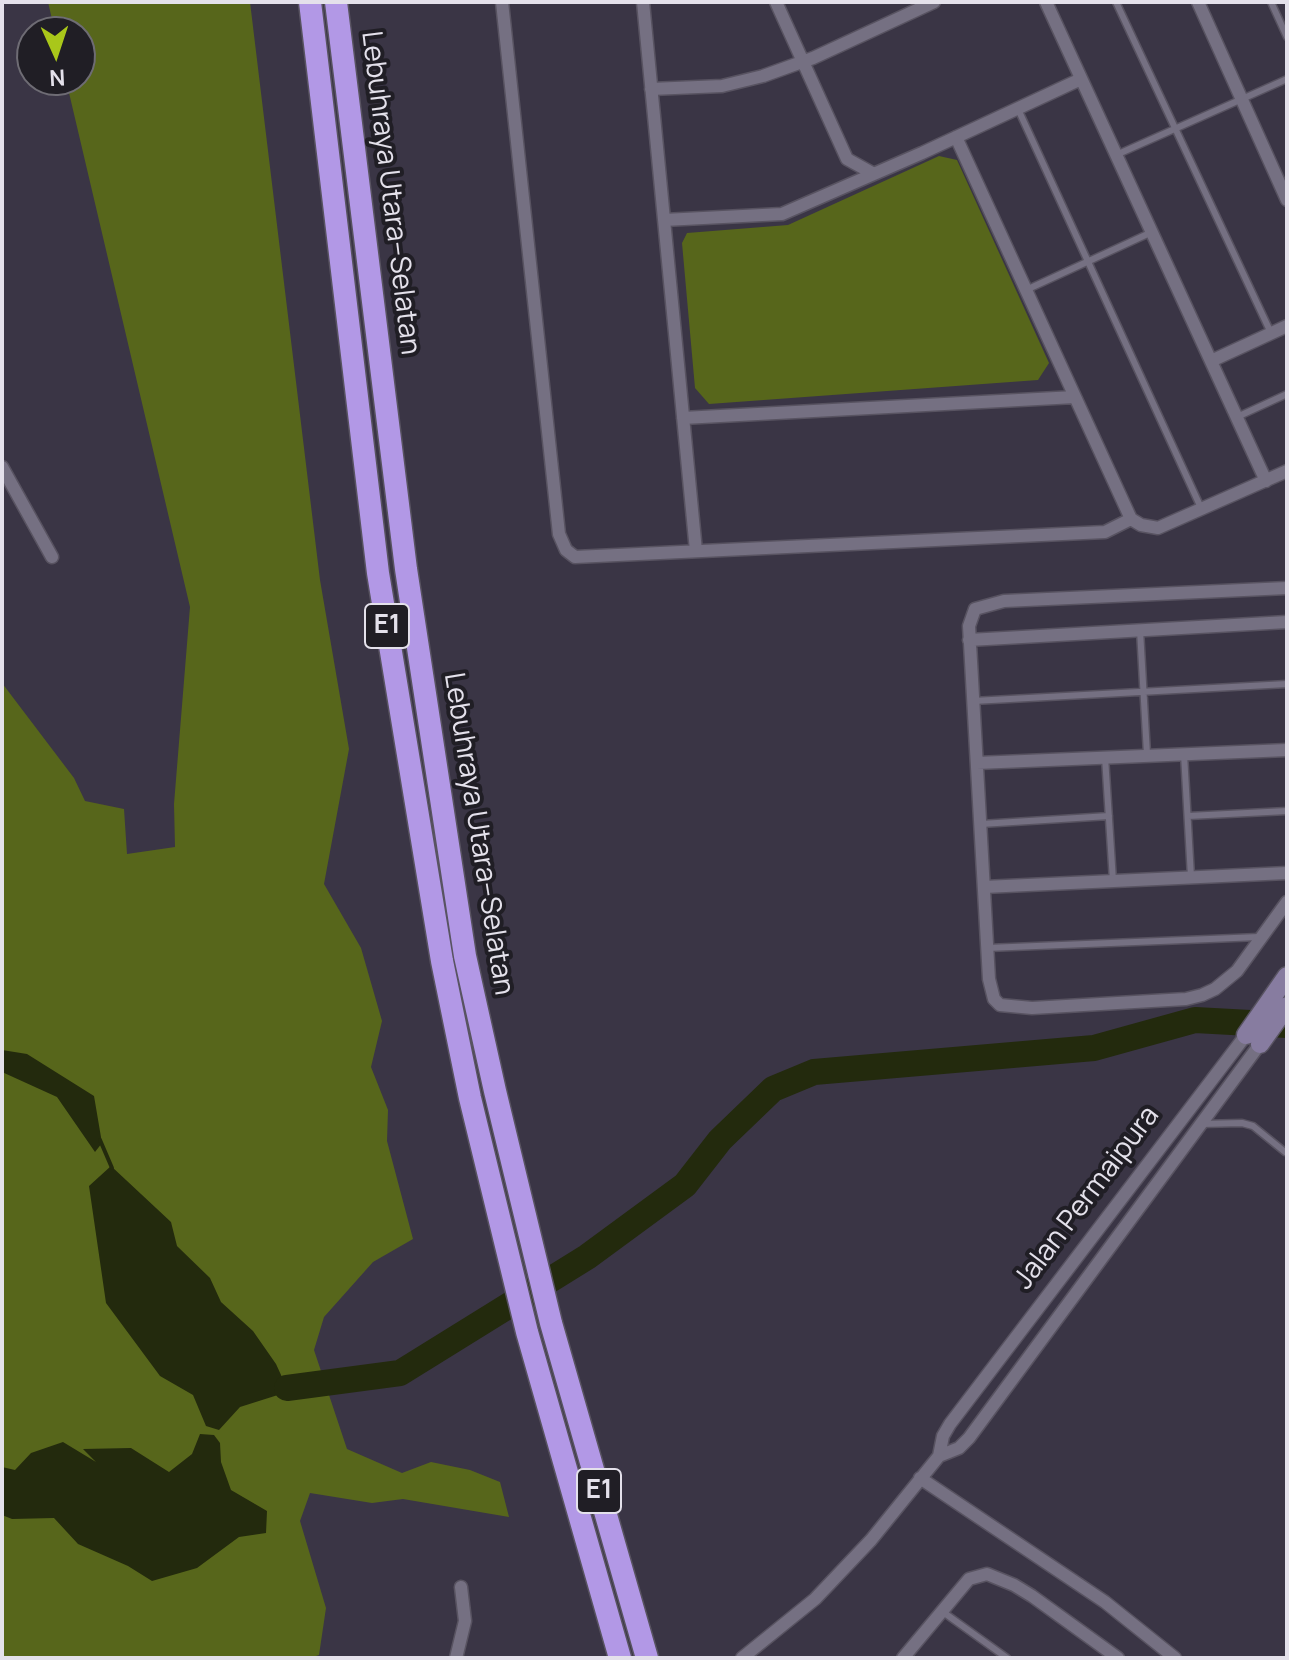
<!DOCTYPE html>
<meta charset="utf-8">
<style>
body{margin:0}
#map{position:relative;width:1289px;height:1660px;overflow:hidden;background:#3a3545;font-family:Manrope,sans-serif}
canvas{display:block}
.frame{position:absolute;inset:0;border:4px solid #e4e1eb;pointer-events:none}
.north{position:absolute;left:16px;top:16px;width:80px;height:80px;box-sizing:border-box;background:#201e25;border:2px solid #6e6c74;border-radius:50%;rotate:177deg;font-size:22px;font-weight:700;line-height:32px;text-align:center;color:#e4e1eb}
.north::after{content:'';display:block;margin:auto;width:28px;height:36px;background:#a9c71a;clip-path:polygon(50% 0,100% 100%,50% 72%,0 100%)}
</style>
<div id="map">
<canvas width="1289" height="1660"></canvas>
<div class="frame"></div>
<div class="north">N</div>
</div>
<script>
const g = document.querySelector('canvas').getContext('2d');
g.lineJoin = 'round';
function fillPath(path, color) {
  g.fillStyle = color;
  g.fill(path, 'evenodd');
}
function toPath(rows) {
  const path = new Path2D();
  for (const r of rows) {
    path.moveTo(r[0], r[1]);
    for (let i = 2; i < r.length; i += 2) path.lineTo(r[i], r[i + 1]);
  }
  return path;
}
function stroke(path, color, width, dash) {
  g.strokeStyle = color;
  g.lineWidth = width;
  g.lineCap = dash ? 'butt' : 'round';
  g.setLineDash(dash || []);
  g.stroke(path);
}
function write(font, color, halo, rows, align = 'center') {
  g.font = font + ' Manrope,sans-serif';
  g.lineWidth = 8;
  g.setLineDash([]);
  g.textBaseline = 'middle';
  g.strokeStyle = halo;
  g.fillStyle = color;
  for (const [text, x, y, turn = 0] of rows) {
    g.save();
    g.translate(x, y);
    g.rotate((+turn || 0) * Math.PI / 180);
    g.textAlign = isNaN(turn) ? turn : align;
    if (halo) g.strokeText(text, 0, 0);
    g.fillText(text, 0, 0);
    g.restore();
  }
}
const green = toPath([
 [48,2,250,2,320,580,349,749,324,884,361,948,382,1021,371,1067,388,1110,387,1141,413,1239,373,1262,324,1317,314,1350,347,1449,402,1473,431,1462,470,1470,500,1482,509,1517,403,1499,372,1503,310,1493,300,1521,326,1608,319,1655,310,1658,2,1658,2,683,74,778,85,801,124,809,127,854,175,847,174,804,190,607,66,80,80,80,80,32,55,32],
 [939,156,957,160,1049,363,1038,380,709,404,695,388,682,243,687,233,788,225]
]);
const water = toPath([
 [2,1050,27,1054,94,1096,102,1143,95,1152,57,1097,2,1072],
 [111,1166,171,1222,177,1246,210,1278,221,1302,253,1331,276,1364,287,1388,281,1394,240,1407,219,1430,206,1426,193,1395,160,1376,106,1303,89,1186],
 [200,1434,214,1435,220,1443,221,1462,231,1490,267,1511,266,1533,239,1537,197,1568,152,1581,128,1566,78,1544,54,1518,12,1519,2,1515,2,1467,15,1470,31,1453,63,1442,96,1462,83,1449,131,1448,169,1472,192,1454]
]);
const stream = toPath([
 [100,1140,112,1168]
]);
const river = toPath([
 [287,1388,400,1373,587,1257,685,1185,720,1140,773,1089,814,1072,1094,1048,1195,1020,1287,1025]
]);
const lane = toPath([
 [1116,2,1271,333],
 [1271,2,1287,37],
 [1018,109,1202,510],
 [1116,155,1287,79],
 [1026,290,1152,232],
 [1237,417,1287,394],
 [1140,630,1147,754],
 [973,701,1287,684],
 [1184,754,1191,877],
 [1105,757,1113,881],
 [1188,816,1287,811],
 [981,824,1109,816],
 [987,948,1259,937],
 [1200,1124,1242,1123,1253,1126,1285,1152],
 [943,1612,1007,1658]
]);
const street = toPath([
 [502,2,559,534,566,550,575,557,1105,532,1131,519],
 [643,2,696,551],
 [776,2,847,159,874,174],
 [1046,2,1266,481],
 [1198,2,1287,200],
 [651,89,722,86,763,76,813,58,934,2],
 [956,137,1131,519,1141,525,1158,528,1287,471],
 [664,220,782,214,922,153,1081,79],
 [1211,361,1287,326],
 [683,418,1075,397],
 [2,467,52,557],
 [1287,588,1004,601,975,609,969,626,989,979,994,999,1000,1005,1032,1008,1186,999,1202,995,1215,989,1237,971,1287,902],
 [969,640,1287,622],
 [977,763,1287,750],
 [984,887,1287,873],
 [939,1456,959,1448,969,1438,1260,1044],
 [920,1478,1105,1602,1175,1658],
 [456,1658,465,1621,461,1587],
 [742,1658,815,1599,871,1540,939,1456,943,1436,950,1424,1246,1035],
 [903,1658,969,1579,987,1574,1014,1585,1032,1596,1118,1658]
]);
const secondary = toPath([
 [1246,1035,1287,976],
 [1260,1044,1287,1006]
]);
const highway = toPath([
 [310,2,378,573,442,961,470,1098,527,1332,620,1658],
 [336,2,406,569,465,956,495,1091,551,1323,647,1658]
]);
const shields = [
 [387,626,44],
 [599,1491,44]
];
const shieldNames = [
 ["E1",387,626],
 ["E1",599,1491]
];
const streetNames = [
 ["Lebuhraya Utara–Selatan",390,193,83],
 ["Lebuhraya Utara–Selatan",478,834,81],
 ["Jalan Permaipura",1087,1198,-53]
];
fillPath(green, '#57661b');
fillPath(water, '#232a0d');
stroke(stream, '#232a0d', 4);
stroke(river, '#232a0d', 26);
stroke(lane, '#585361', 9);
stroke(street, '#585361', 15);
stroke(secondary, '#585361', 21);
stroke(highway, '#585361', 25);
stroke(lane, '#757082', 6);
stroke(street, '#757082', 12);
stroke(secondary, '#877ca0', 18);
stroke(highway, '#b298e6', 22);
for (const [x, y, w] of shields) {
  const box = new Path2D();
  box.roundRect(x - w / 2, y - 22, w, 44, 6);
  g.fillStyle = '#201e25';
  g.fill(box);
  stroke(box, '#e4e1eb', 2);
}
write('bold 26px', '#e4e1eb', null, shieldNames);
write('28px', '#e4e1eb', '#201e25', streetNames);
</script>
